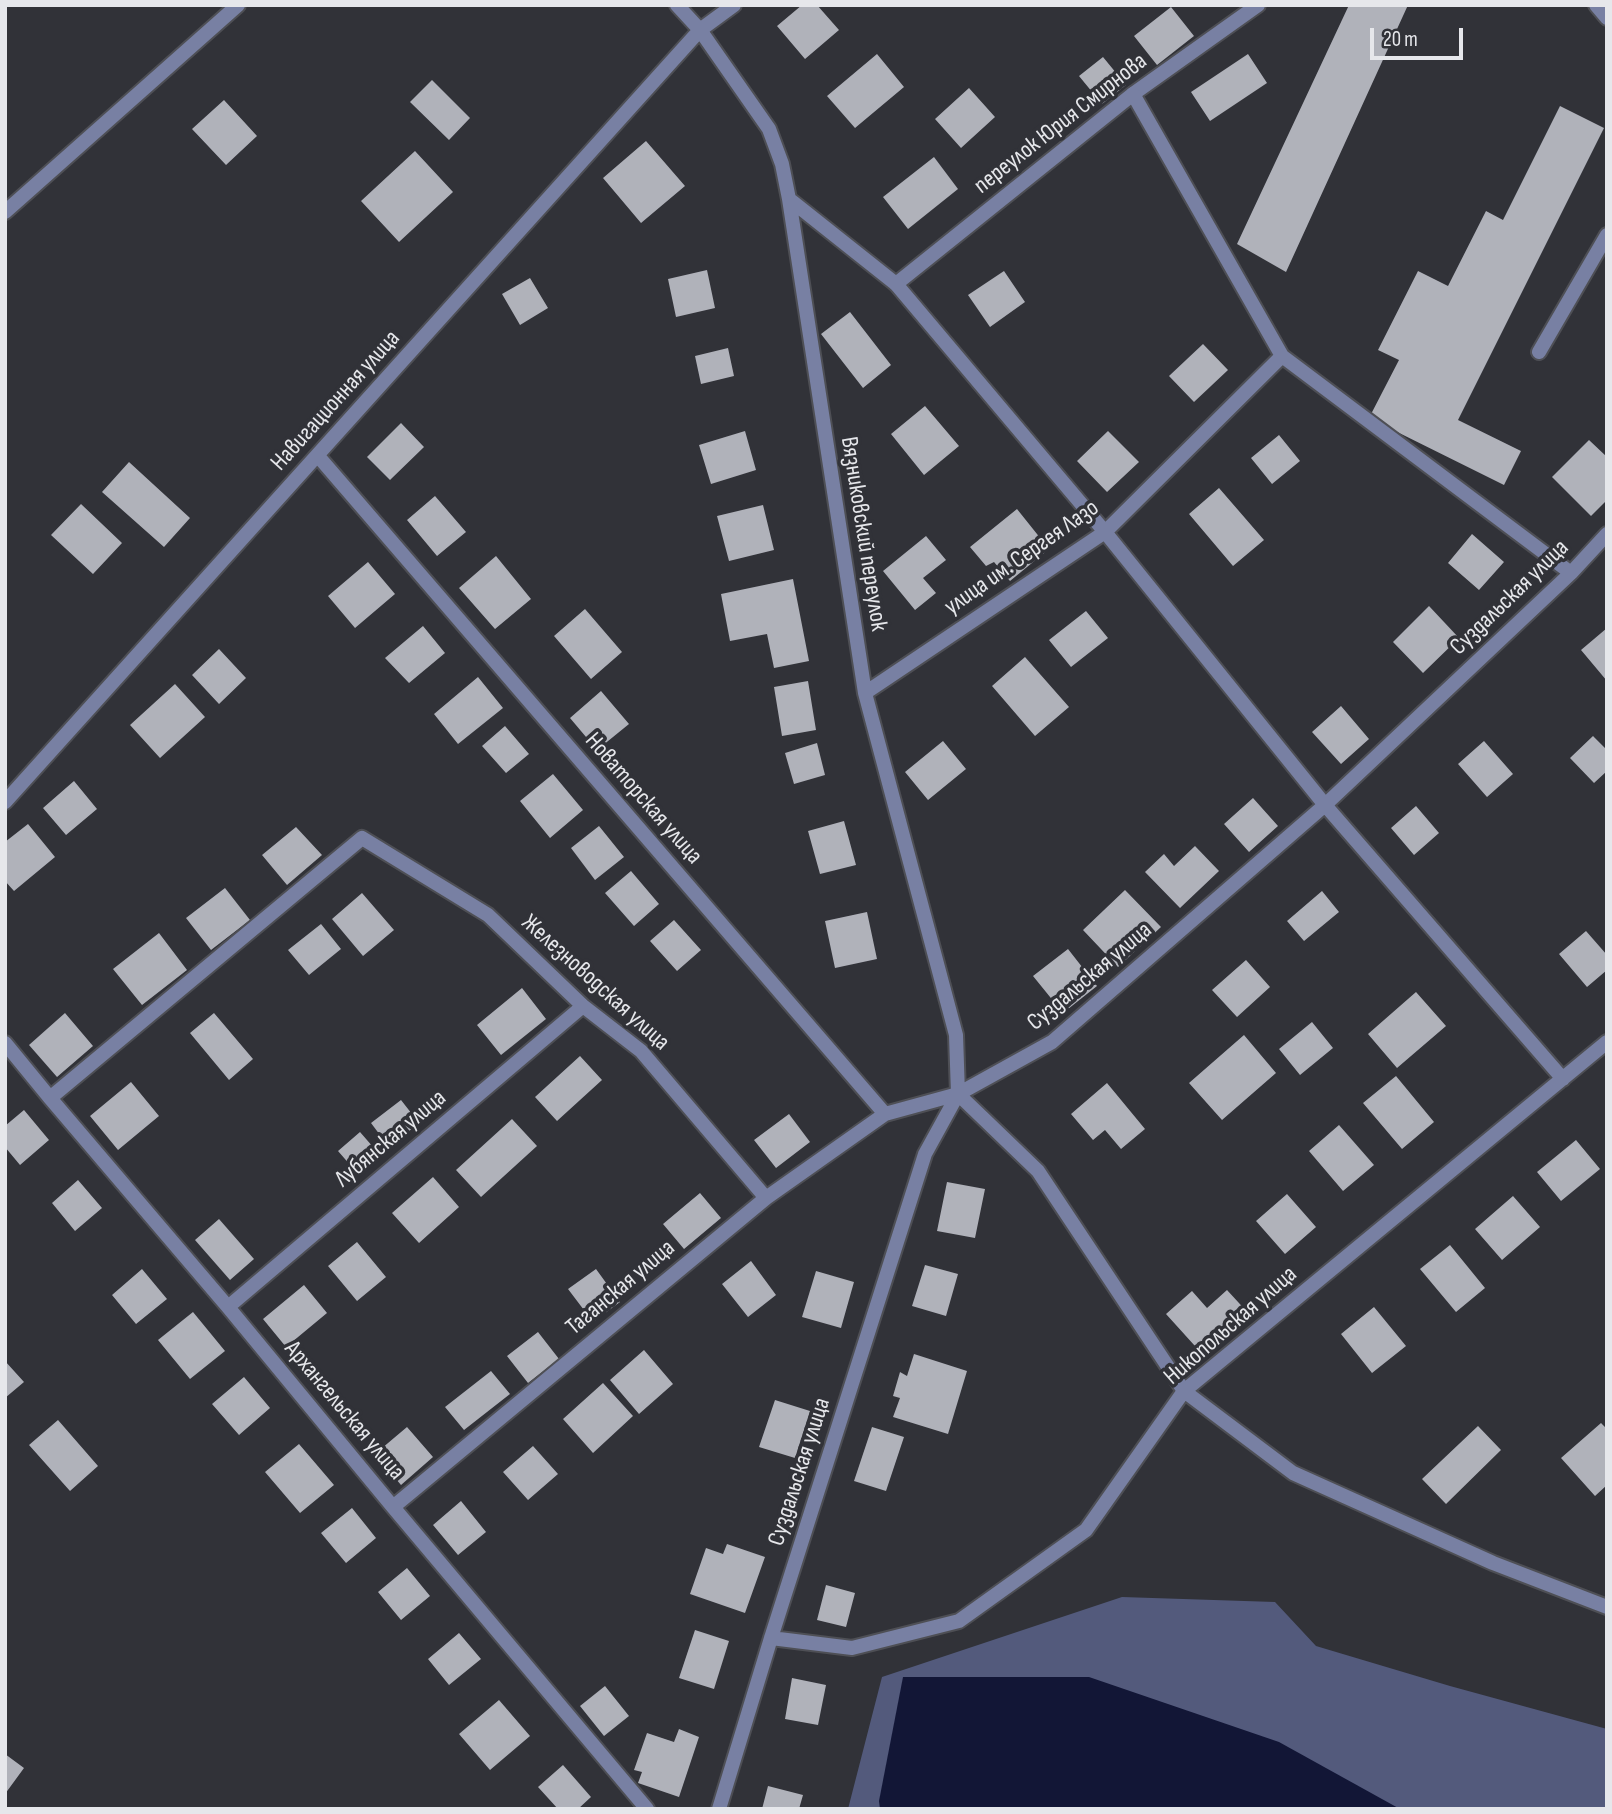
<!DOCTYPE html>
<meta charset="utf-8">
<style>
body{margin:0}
#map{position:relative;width:1612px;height:1814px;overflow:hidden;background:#313238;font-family:"Sofia Sans Condensed",sans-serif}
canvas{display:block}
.frame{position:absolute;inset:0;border:7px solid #e6e7eb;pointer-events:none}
.scale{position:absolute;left:1370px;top:28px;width:93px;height:32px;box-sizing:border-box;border:4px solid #e6e7eb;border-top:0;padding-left:9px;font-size:21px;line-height:24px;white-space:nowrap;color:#e6e7eb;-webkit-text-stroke:5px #313238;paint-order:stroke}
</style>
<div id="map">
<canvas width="1612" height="1814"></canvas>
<div class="frame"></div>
<div class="scale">20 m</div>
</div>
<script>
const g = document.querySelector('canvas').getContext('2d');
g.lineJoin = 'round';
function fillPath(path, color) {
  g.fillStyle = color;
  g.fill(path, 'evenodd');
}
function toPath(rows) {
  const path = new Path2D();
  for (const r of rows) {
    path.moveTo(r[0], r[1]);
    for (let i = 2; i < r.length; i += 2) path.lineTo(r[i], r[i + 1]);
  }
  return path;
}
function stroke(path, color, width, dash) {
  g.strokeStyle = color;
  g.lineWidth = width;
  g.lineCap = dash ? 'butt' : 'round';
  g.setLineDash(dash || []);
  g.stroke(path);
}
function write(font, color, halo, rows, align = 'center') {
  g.font = font + ' "Sofia Sans Condensed",sans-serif';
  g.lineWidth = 7;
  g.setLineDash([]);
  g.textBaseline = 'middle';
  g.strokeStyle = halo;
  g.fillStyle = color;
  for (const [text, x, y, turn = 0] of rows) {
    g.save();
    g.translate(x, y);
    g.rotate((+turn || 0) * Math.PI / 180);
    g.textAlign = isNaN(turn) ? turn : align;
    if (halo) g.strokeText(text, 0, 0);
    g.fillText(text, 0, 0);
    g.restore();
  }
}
const green = toPath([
 [1122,1597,1275,1602,1316,1646,1450,1686,1607,1729,1607,1809,848,1809,882,1677]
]);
const water = toPath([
 [903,1677,1089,1677,1279,1742,1400,1809,880,1809,879,1801]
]);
const building = toPath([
 [802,5,817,5,839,30,805,59,777,26],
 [1349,5,1408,5,1286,272,1237,244],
 [1171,7,1194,36,1157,65,1134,36],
 [877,54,904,87,855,128,827,96],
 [1248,54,1267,83,1210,121,1191,92],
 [1103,57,1126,85,1102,104,1079,76],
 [432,80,470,118,449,140,410,102],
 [969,88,995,117,961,148,935,119],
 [224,100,257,136,226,165,192,129],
 [1560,106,1604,128,1458,420,1521,451,1504,485,1369,418,1399,360,1378,350,1418,271,1448,286,1486,211,1503,220],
 [646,141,685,186,641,223,603,178],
 [415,151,453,192,399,242,361,201],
 [934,157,958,189,908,229,883,197],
 [707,270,715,308,676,317,668,279],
 [1004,271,1025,302,990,327,968,295],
 [530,278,548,308,520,325,502,294],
 [850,312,891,365,863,388,821,334],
 [1203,344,1228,370,1194,402,1169,376],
 [728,348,734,376,701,384,695,356],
 [925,406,959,446,924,475,891,434],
 [401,423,424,447,390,480,367,457],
 [745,431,756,470,711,484,699,445],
 [1108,431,1139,462,1107,492,1077,461],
 [1279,435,1300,461,1272,484,1251,458],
 [1589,440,1607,457,1607,500,1591,516,1552,477],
 [129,462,190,518,164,547,102,492],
 [1219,488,1264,540,1233,566,1189,514],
 [435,496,466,532,437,556,407,520],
 [81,504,122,543,93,574,51,535],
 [763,505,774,550,729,561,717,516],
 [1017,509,1049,549,1010,581,994,562,986,566,970,547],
 [1472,534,1504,562,1479,590,1448,563],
 [926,536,946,560,923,578,936,593,915,610,883,571],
 [496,556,531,599,495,629,459,588],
 [368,562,395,594,355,628,328,596],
 [793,579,809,661,774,668,767,634,730,641,721,594],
 [1429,606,1459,638,1423,673,1393,642],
 [585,609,622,652,591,679,554,636],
 [1086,611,1108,638,1071,667,1049,640],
 [423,626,445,653,409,683,385,658],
 [1607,628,1607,681,1581,650],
 [219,649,246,678,219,704,192,675],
 [1025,657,1069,707,1035,736,992,686],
 [478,677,503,708,458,744,434,714],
 [808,681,816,730,782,736,774,687],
 [175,684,205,717,160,758,130,725],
 [601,691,629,724,597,750,570,718],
 [1341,706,1369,739,1341,764,1312,732],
 [505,726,529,754,506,773,482,746],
 [1593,736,1607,750,1607,771,1594,783,1570,758],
 [943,741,966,769,928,800,905,772],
 [1484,741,1513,774,1487,797,1458,764],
 [817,743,825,775,794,784,785,753],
 [553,774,583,810,550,838,520,801],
 [74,781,97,809,66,835,43,808],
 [1253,798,1278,826,1249,852,1224,824],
 [1416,806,1439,833,1414,855,1391,828],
 [844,821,856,865,820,874,808,831],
 [28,824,55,857,14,891,5,881,5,842],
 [599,826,624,857,595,880,571,848],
 [296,827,322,855,287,885,262,855],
 [1195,846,1219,871,1180,908,1145,872,1164,854,1174,866],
 [631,871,659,904,634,926,605,893],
 [225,888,250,920,211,950,186,918],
 [1125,890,1161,927,1118,967,1083,930],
 [1322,891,1339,912,1304,941,1287,921],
 [362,893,394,930,363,956,332,919],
 [867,912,877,959,835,968,825,921],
 [674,920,701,950,677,971,650,941],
 [321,924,341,949,309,975,288,950],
 [1586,931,1607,955,1607,970,1587,987,1559,954],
 [159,933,187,970,142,1005,113,969],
 [1068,949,1097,986,1063,1013,1033,976],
 [1246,960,1270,987,1237,1017,1212,990],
 [522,988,546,1019,501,1055,477,1025],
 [1416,992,1446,1026,1397,1068,1368,1034],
 [65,1013,93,1046,57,1077,29,1045],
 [214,1013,253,1059,229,1080,190,1033],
 [1312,1022,1333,1048,1300,1075,1279,1049],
 [1244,1035,1276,1073,1222,1120,1189,1083],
 [580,1056,602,1080,557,1121,535,1097],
 [1396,1076,1434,1122,1402,1149,1363,1103],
 [131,1082,159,1116,118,1150,90,1116],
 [1107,1083,1145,1129,1121,1149,1105,1130,1093,1140,1071,1114],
 [401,1100,419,1123,389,1147,371,1123],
 [24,1110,49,1140,20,1165,5,1147,5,1126],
 [789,1114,810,1142,776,1168,754,1140],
 [512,1119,537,1146,481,1197,456,1170],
 [1339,1125,1374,1165,1343,1191,1309,1151],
 [360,1132,380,1155,358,1174,338,1151],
 [1576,1140,1600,1169,1561,1201,1537,1172],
 [433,1177,459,1207,419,1243,392,1213],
 [78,1180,102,1208,75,1231,52,1203],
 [947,1182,985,1189,975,1238,937,1231],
 [700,1193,721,1218,684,1249,663,1224],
 [1287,1194,1316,1227,1285,1254,1256,1221],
 [1513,1196,1540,1227,1502,1260,1475,1229],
 [219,1219,254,1259,230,1280,195,1240],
 [357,1242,386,1277,357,1301,328,1266],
 [1450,1245,1485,1288,1456,1312,1420,1269],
 [751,1261,776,1295,748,1317,722,1284],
 [925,1265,958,1274,946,1316,912,1306],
 [142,1269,167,1299,136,1324,112,1295],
 [596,1269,620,1302,593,1322,568,1289],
 [816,1271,854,1282,841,1328,802,1317],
 [304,1285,327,1313,286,1347,263,1319],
 [1227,1290,1250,1315,1204,1356,1166,1314,1192,1291,1207,1308],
 [1374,1307,1406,1346,1372,1373,1341,1334],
 [193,1312,225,1351,190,1379,158,1340],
 [538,1332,559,1359,528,1383,507,1356],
 [644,1350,673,1384,639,1414,610,1380],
 [914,1354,967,1371,948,1434,893,1417,900,1398,893,1396,900,1372,907,1376],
 [5,1361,24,1382,5,1398],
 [491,1371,510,1394,464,1430,445,1407],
 [244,1377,270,1408,239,1435,212,1404],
 [603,1383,633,1416,593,1453,563,1419],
 [775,1400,810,1411,795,1458,759,1447],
 [58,1420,98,1466,70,1491,29,1445],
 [1601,1423,1607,1429,1607,1485,1595,1496,1561,1458],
 [1478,1426,1501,1450,1446,1504,1422,1479],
 [407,1427,433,1457,401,1485,375,1454],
 [872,1427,904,1437,886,1491,854,1481],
 [299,1444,334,1485,300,1513,265,1472],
 [533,1446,558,1474,528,1500,503,1472],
 [461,1501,486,1532,458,1555,433,1525],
 [352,1508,376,1538,346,1563,321,1533],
 [727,1544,765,1557,745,1613,690,1594,706,1548,723,1554],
 [407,1568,430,1596,401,1620,378,1592],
 [826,1585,855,1593,846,1627,817,1620],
 [695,1630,729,1641,714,1689,679,1678],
 [459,1633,481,1659,449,1685,428,1659],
 [792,1678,826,1685,818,1725,785,1719],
 [605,1686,629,1716,604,1736,580,1706],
 [499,1700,530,1736,490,1770,459,1734],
 [679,1729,699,1737,679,1797,638,1783,642,1772,634,1770,647,1733,674,1742],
 [5,1754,24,1768,5,1794],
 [563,1765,591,1797,578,1809,558,1809,538,1787],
 [768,1786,803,1795,799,1809,762,1809]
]);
const lane = toPath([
 [896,284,1133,94,1258,5]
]);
const street = toPath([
 [677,5,700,30,769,129,782,164,789,199,865,693,956,1035,958,1094],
 [1596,5,1607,18],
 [1133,94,1282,356,1571,573],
 [789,199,896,284,1105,532,1325,805,1563,1079],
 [5,212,238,5],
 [1539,352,1607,235],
 [318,456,885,1114,958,1094],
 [865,693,1105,532,1282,356],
 [5,802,700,30,734,5],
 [5,1043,50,1098,228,1307,393,1507,647,1809],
 [958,1094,1038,1171,1184,1391,1293,1473,1493,1563,1607,1607],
 [50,1098,362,838,488,915,583,1006,641,1051,766,1198],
 [228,1307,583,1006],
 [393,1507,766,1198,885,1114],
 [771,1638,852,1648,959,1621,1086,1530,1184,1391,1607,1042],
 [719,1809,771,1638,925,1154,958,1094,1052,1042,1325,805,1571,573,1607,534]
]);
const streetNames = [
 ["переулок Юрия Смирнова",1061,124,-38],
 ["Навигационная улица",336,401,-48],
 ["Вязниковский переулок",863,534,81],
 ["улица им. Сергея Лазо",1022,558,-35],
 ["Суздальская улица",1510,598,-44],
 ["Новаторская улица",643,799,49],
 ["Суздальская улица",1090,977,-40],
 ["Железноводская улица",595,983,42],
 ["Лубянская улица",391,1139,-40],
 ["Таганская улица",621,1288,-40],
 ["Никопольская улица",1231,1326,-41],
 ["Архангельская улица",344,1411,50],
 ["Суздальская улица",800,1472,-72]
];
fillPath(green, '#535a7c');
fillPath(water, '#121636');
fillPath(building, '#b0b2ba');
stroke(lane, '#4e4f55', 18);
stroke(street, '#4e4f55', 18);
stroke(lane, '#7880a3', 14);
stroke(street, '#7880a3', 14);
write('24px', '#e6e7eb', '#313238', streetNames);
</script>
